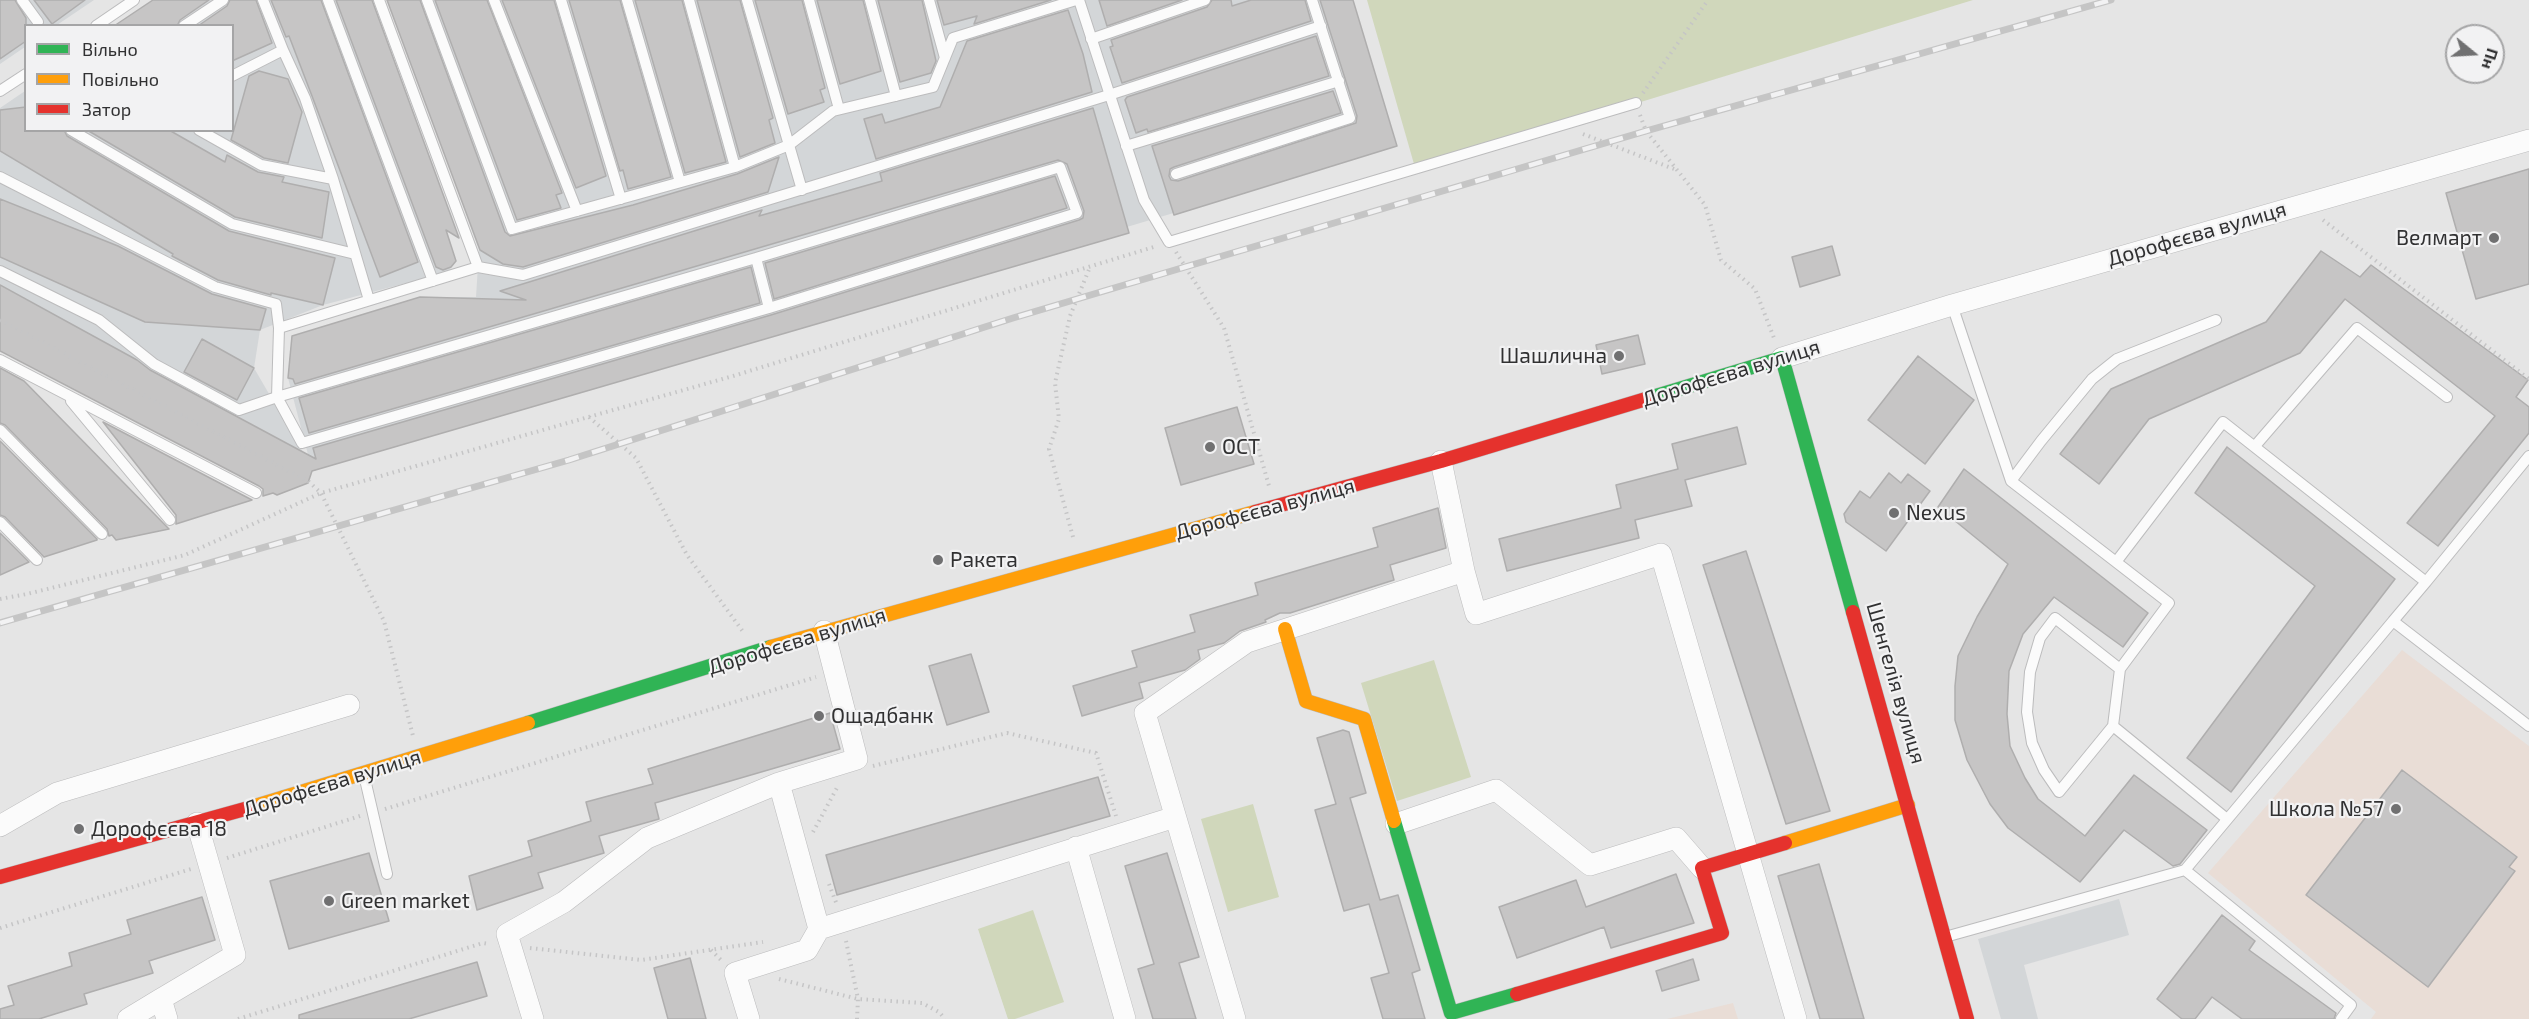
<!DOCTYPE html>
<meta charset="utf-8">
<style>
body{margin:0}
#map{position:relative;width:2529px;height:1019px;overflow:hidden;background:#e5e5e5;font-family:"Exo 2",sans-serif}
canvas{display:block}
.legend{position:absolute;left:24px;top:24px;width:210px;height:108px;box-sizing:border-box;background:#f2f2f3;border:2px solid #a5a5a6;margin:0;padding:8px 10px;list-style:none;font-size:18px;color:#313132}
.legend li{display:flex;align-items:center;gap:12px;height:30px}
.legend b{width:30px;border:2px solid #a5a5a6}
.north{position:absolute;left:2445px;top:24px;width:60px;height:60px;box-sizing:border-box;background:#f2f2f3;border:2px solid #a5a5a6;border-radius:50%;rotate:108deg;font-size:16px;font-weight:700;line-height:24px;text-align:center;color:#313132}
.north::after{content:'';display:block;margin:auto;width:21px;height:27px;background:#707071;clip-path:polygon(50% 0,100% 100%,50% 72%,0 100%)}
</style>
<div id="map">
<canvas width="2529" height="1019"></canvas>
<ul class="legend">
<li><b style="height:8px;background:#30b455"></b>Вільно</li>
<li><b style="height:8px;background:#ff9f0a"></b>Повільно</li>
<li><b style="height:8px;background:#e5322d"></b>Затор</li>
</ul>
<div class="north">Пн</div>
</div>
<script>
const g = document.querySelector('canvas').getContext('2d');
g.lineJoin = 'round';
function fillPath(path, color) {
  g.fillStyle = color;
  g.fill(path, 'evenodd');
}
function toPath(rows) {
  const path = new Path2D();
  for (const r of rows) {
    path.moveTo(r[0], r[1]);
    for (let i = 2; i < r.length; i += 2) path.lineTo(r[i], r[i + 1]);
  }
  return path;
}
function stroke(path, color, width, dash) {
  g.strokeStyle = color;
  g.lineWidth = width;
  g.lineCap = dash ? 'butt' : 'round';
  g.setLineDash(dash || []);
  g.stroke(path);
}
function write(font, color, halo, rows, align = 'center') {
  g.font = font + ' "Exo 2",sans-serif';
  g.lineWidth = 4.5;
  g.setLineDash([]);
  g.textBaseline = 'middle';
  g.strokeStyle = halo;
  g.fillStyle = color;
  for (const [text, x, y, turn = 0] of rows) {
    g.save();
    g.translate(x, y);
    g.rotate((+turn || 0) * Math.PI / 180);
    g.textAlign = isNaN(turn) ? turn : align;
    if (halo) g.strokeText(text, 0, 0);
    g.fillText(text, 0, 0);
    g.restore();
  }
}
const built = toPath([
 [0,0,94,0,57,25,26,26,25,47,0,64],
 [158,0,366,0,456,261,448,272,323,305,260,330,254,368,311,466,288,378,292,336,420,297,476,297,479,250,389,0,1351,0,1397,146,313,471,299,473,0,317,0,108,25,91,26,130,232,130,232,26,121,25],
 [2119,899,2129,935,2024,965,2038,1019,2001,1019,1978,939]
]);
const education = toPath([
 [2402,650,2529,746,2529,1019,2371,1019,2376,1012,2208,873],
 [1733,1003,1738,1019,1667,1019]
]);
const green = toPath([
 [1367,0,1973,0,1416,171],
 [1434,660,1471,777,1397,801,1361,683],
 [1253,804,1279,897,1228,912,1201,819],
 [1033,910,1064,1002,1015,1019,1008,1019,978,929]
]);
const building = toPath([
 [0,0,15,0,26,18,26,41,0,59,0,0],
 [34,0,85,0,52,24,34,0],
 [153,0,209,0,180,20,177,26,114,26,153,0],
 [230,0,256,0,272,43,232,61,232,26,198,26,227,6,230,0],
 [271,0,321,0,418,262,380,277,312,96,289,36,286,37,271,0],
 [336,0,372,0,459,238,446,230,456,261,451,267,443,270,436,267,336,0],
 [387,0,420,0,505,232,510,236,633,205,737,174,779,157,768,192,523,267,503,264,480,250,387,0],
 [435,0,487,0,562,193,556,195,561,208,517,220,435,0],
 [502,0,554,0,606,176,576,188,502,0],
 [569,0,620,0,671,177,628,189,623,170,620,171,569,0],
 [635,0,682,0,726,162,685,173,635,0],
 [697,0,740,0,773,118,769,120,775,143,740,157,697,0],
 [755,0,802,0,825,88,820,90,824,102,788,114,755,0],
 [817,0,863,0,881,71,840,84,817,0],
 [878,0,922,0,936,61,931,73,900,82,878,0],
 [937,0,1051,0,974,24,977,16,944,25,937,0],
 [1099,0,1182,0,1107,26,1099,0],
 [1212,0,1231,0,1232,6,1251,0,1305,0,1311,21,1122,83,1110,47,1113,46,1111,40,1207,7,1212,0],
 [1320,0,1353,0,1397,146,1174,215,1152,146,1333,91,1341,113,1174,167,1170,169,1169,176,1171,180,1178,181,1356,123,1357,116,1320,0],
 [1068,10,1083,54,1092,92,876,159,864,119,882,114,885,123,940,107,967,41,1068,10],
 [1316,36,1329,76,1148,132,1147,129,1136,133,1125,100,1127,97,1316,36],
 [259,71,288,79,302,112,288,163,264,158,231,140,249,76,259,71],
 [26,107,26,130,64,130,67,136,229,231,335,258,323,305,271,293,271,295,218,280,172,256,173,254,0,151,0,110,26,107],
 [1093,108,1129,233,312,471,308,483,277,495,273,493,263,496,263,489,259,486,0,351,0,285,137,360,150,370,316,459,313,448,771,315,1079,220,1083,218,1084,211,1067,164,1058,160,295,384,293,379,288,378,292,336,420,297,526,300,500,291,762,210,759,216,882,181,880,173,1093,108],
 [87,130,169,130,225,162,227,155,258,172,284,177,282,182,329,192,322,238,235,217,87,130],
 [2529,169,2529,284,2476,299,2446,193,2529,169],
 [1055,176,1067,208,774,299,765,263,1055,176],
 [0,199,118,246,212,294,266,309,260,330,145,322,0,257,0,199],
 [1832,246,1840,275,1800,287,1792,257,1832,246],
 [2321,251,2360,277,2371,265,2528,380,2516,397,2529,407,2529,433,2438,546,2407,523,2495,416,2345,299,2300,353,2149,419,2099,484,2060,454,2111,389,2266,322,2321,251],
 [751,267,760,303,309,433,299,398,751,267],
 [1638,335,1645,364,1602,374,1596,345,1638,335],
 [202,339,254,368,237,400,184,372,202,339],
 [1918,356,1974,400,1925,464,1868,420,1918,356],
 [0,368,24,381,169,529,116,540,112,535,109,536,107,529,5,425,0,423,0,368],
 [1237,407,1254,464,1181,485,1165,428,1237,407],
 [103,422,252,500,176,524,176,515,103,422],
 [1737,427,1746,464,1685,480,1692,506,1635,520,1639,538,1507,571,1499,539,1621,508,1616,485,1678,469,1672,444,1737,427],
 [0,441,97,539,97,540,44,557,5,517,0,515,0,441],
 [2227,447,2395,579,2231,792,2187,758,2315,586,2195,493,2227,447],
 [1964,469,2148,613,2123,647,2054,597,2023,634,2009,671,2007,714,2010,746,2025,778,2038,799,2085,836,2134,775,2207,830,2180,864,2173,866,2124,830,2080,882,2008,828,1990,804,1967,760,1955,720,1955,686,1958,656,1977,617,2008,564,1938,507,1964,469],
 [1889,473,1901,483,1908,474,1930,491,1886,551,1846,522,1844,514,1860,491,1870,498,1889,473],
 [1438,508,1446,548,1390,565,1394,580,1290,613,1280,613,1265,620,1266,622,1240,631,1224,643,1198,650,1200,659,1185,670,1139,683,1143,698,1082,716,1073,686,1137,667,1132,651,1195,632,1190,615,1258,595,1255,583,1378,547,1373,528,1438,508],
 [0,533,29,562,0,575,0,533],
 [1746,551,1830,811,1786,824,1703,565,1746,551],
 [971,654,989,712,947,725,929,666,971,654],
 [830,713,840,749,655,803,659,819,599,836,604,853,538,873,543,888,477,910,469,876,532,856,528,841,591,821,586,802,653,784,648,769,830,713],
 [1343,730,1349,732,1366,793,1350,798,1380,900,1398,895,1420,970,1412,973,1425,1019,1383,1019,1371,978,1389,973,1369,904,1344,911,1315,810,1336,804,1317,738,1343,730],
 [2402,770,2517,857,2509,867,2515,871,2428,987,2306,895,2402,770],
 [1098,777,1110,816,837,895,826,855,1098,777],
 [369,853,389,921,289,949,270,881,369,853],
 [1167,853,1199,957,1179,963,1196,1019,1153,1019,1138,969,1154,964,1125,866,1167,853],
 [1819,864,1864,1019,1820,1019,1778,876,1819,864],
 [1676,874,1694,923,1611,948,1604,927,1517,958,1499,907,1576,880,1586,907,1676,874],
 [202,897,215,940,149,961,153,973,84,994,87,1004,39,1019,0,1019,0,1009,14,1005,8,986,72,966,69,953,131,934,127,920,202,897],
 [2222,915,2255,941,2249,950,2336,1013,2334,1019,2242,1019,2212,997,2195,1019,2182,1019,2157,999,2222,915],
 [690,958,706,1019,668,1019,654,968,690,958],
 [1693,959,1699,980,1662,991,1656,971,1693,959],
 [477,962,487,996,409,1019,299,1019,299,1015,477,962]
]);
const path = toPath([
 [1643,93,1708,0],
 [1640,115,1646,131,1705,205,1721,260,1755,289,1774,338],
 [1583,134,1674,169],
 [2323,220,2529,379],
 [1176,252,1224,328,1269,486],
 [0,320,308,481,321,493,384,621,413,736],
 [589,417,636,458,687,555,744,633],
 [1073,537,1049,449,1059,419,1055,383,1070,316,1090,267],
 [0,599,27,594,185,555,321,493,733,376,1157,246],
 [873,766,1007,733,1096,753,1116,816],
 [385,809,816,677],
 [813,832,838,786],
 [227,858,360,816],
 [829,884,837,905],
 [0,928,191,869],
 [846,941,858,999,857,1019],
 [530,948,641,960,763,942],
 [711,950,723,962],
 [779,979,858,999,922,1003,939,1012,945,1019],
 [238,1019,483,943,489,944]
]);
const lane = toPath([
 [22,0,38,22],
 [263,0,283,50],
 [328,0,433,281],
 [379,0,478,267,523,275,1109,95,1321,26],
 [427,0,512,229,735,167,789,145,833,111,933,87,953,38,1076,0],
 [494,0,577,211],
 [561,0,621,199],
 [627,0,680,182],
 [689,0,735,167],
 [747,0,802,190],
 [809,0,839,109],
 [870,0,896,96],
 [929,0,945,58],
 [1079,0,1144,200,1169,242,1636,103],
 [96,26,134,0],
 [184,26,223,0],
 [1091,39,1205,0],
 [232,76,283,50,305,98,333,179,369,300],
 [0,91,26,74],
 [71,130,232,224,355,254],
 [199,130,261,165,333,179],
 [1126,146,1339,81],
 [1176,174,1350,118,1312,0],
 [0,177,215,287,276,304,279,328],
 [756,258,1060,167,1077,213,769,308],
 [0,271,99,320,154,364,239,410,277,397,756,258,769,308,302,443,277,397,279,328,478,267],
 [1952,305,2011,481],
 [0,360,256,493],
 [71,401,170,520],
 [0,430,102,534],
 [2255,446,2357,328,2447,397],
 [0,522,37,560],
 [2116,562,2011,481,2041,441,2092,379,2117,359,2216,320],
 [2426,582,2529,456],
 [2113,726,2059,792,2044,770,2032,743,2027,712,2030,672,2040,638,2055,618,2120,669],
 [364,775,387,874],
 [2227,819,2113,726,2120,669,2169,603,2116,562,2223,422,2426,582,2393,621],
 [2185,870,2351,1005,2341,1019],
 [1945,937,2185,870,2393,621,2529,726]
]);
const street = toPath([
 [1782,358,1952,305,2529,140],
 [1464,571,1476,614,1661,554,1796,1019],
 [824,631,857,759,779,783,819,929,1175,817],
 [1396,824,1496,790,1590,865,1676,838,1702,868],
 [0,826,57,793,349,705],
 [1076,847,1125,1019],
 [128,1019,161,999],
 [167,1019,161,999,235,955,197,823],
 [533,1019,507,934,564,902,647,838,779,783],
 [749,1019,735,973,807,950,819,929],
 [1235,1019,1145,713,1247,642,1464,571,1441,461]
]);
const fast = toPath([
 [1646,399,1782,358,1853,612],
 [528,723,771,647],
 [1394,821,1451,1013,1517,994]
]);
const slow = toPath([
 [1285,629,1306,701,1364,719,1394,821],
 [771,647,1255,512],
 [252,807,528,723],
 [1785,843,1908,805]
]);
const jam = toPath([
 [1255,512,1441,461,1646,399],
 [1853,612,1967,1019],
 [0,877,252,807],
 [1517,994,1722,933,1702,868,1785,843]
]);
const rail = toPath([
 [0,623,569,460,1013,318,1185,267,1646,131,2111,0]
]);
const markers = [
 [2494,238,6,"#707071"],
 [1619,356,6,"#707071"],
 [1210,447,6,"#707071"],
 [1894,513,6,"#707071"],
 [938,560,6,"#707071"],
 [819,716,6,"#707071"],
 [2396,809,6,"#707071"],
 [79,829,6,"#707071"],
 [329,901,6,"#707071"]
];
const streetNames = [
 ["Дорофєєва вулиця",2197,234,-16],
 ["Дорофєєва вулиця",1731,373,-17],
 ["Дорофєєва вулиця",1265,509,-15],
 ["Дорофєєва вулиця",797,641,-17],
 ["Шенгелія вулиця",1896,683,74],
 ["Дорофєєва вулиця",332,783,-17]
];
const poiNames = [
 ["Велмарт",2482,238,"right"],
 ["Шашлична",1607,356,"right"],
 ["ОСТ",1222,447],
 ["Nexus",1906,513],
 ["Ракета",950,560],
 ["Ощадбанк",831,716],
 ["Школа №57",2384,809,"right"],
 ["Дорофєєва 18",91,829],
 ["Green market",341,901]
];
fillPath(built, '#d3d6d8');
fillPath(education, '#e9ddd6');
fillPath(green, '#d0d7bb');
fillPath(building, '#c6c5c5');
stroke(building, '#afaeae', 1.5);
stroke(lane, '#bcbcbd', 12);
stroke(street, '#bcbcbd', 22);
stroke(fast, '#bcbcbd', 15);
stroke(slow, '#bcbcbd', 15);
stroke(jam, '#bcbcbd', 15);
stroke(path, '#c5c5c6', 4, [1.5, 4.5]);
stroke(lane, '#fbfbfb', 10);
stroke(street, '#fbfbfb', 21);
stroke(fast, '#30b455', 14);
stroke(slow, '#ff9f0a', 14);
stroke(jam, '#e5322d', 14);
stroke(rail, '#c5c5c5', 7);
stroke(rail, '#f2f2f3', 4.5, [14]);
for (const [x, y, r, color] of markers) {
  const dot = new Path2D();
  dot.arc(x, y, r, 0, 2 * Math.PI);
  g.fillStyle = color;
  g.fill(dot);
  stroke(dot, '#f2f2f3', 2);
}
write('21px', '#313132', '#f2f2f3', streetNames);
write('21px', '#313132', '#f2f2f3', poiNames, 'left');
</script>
